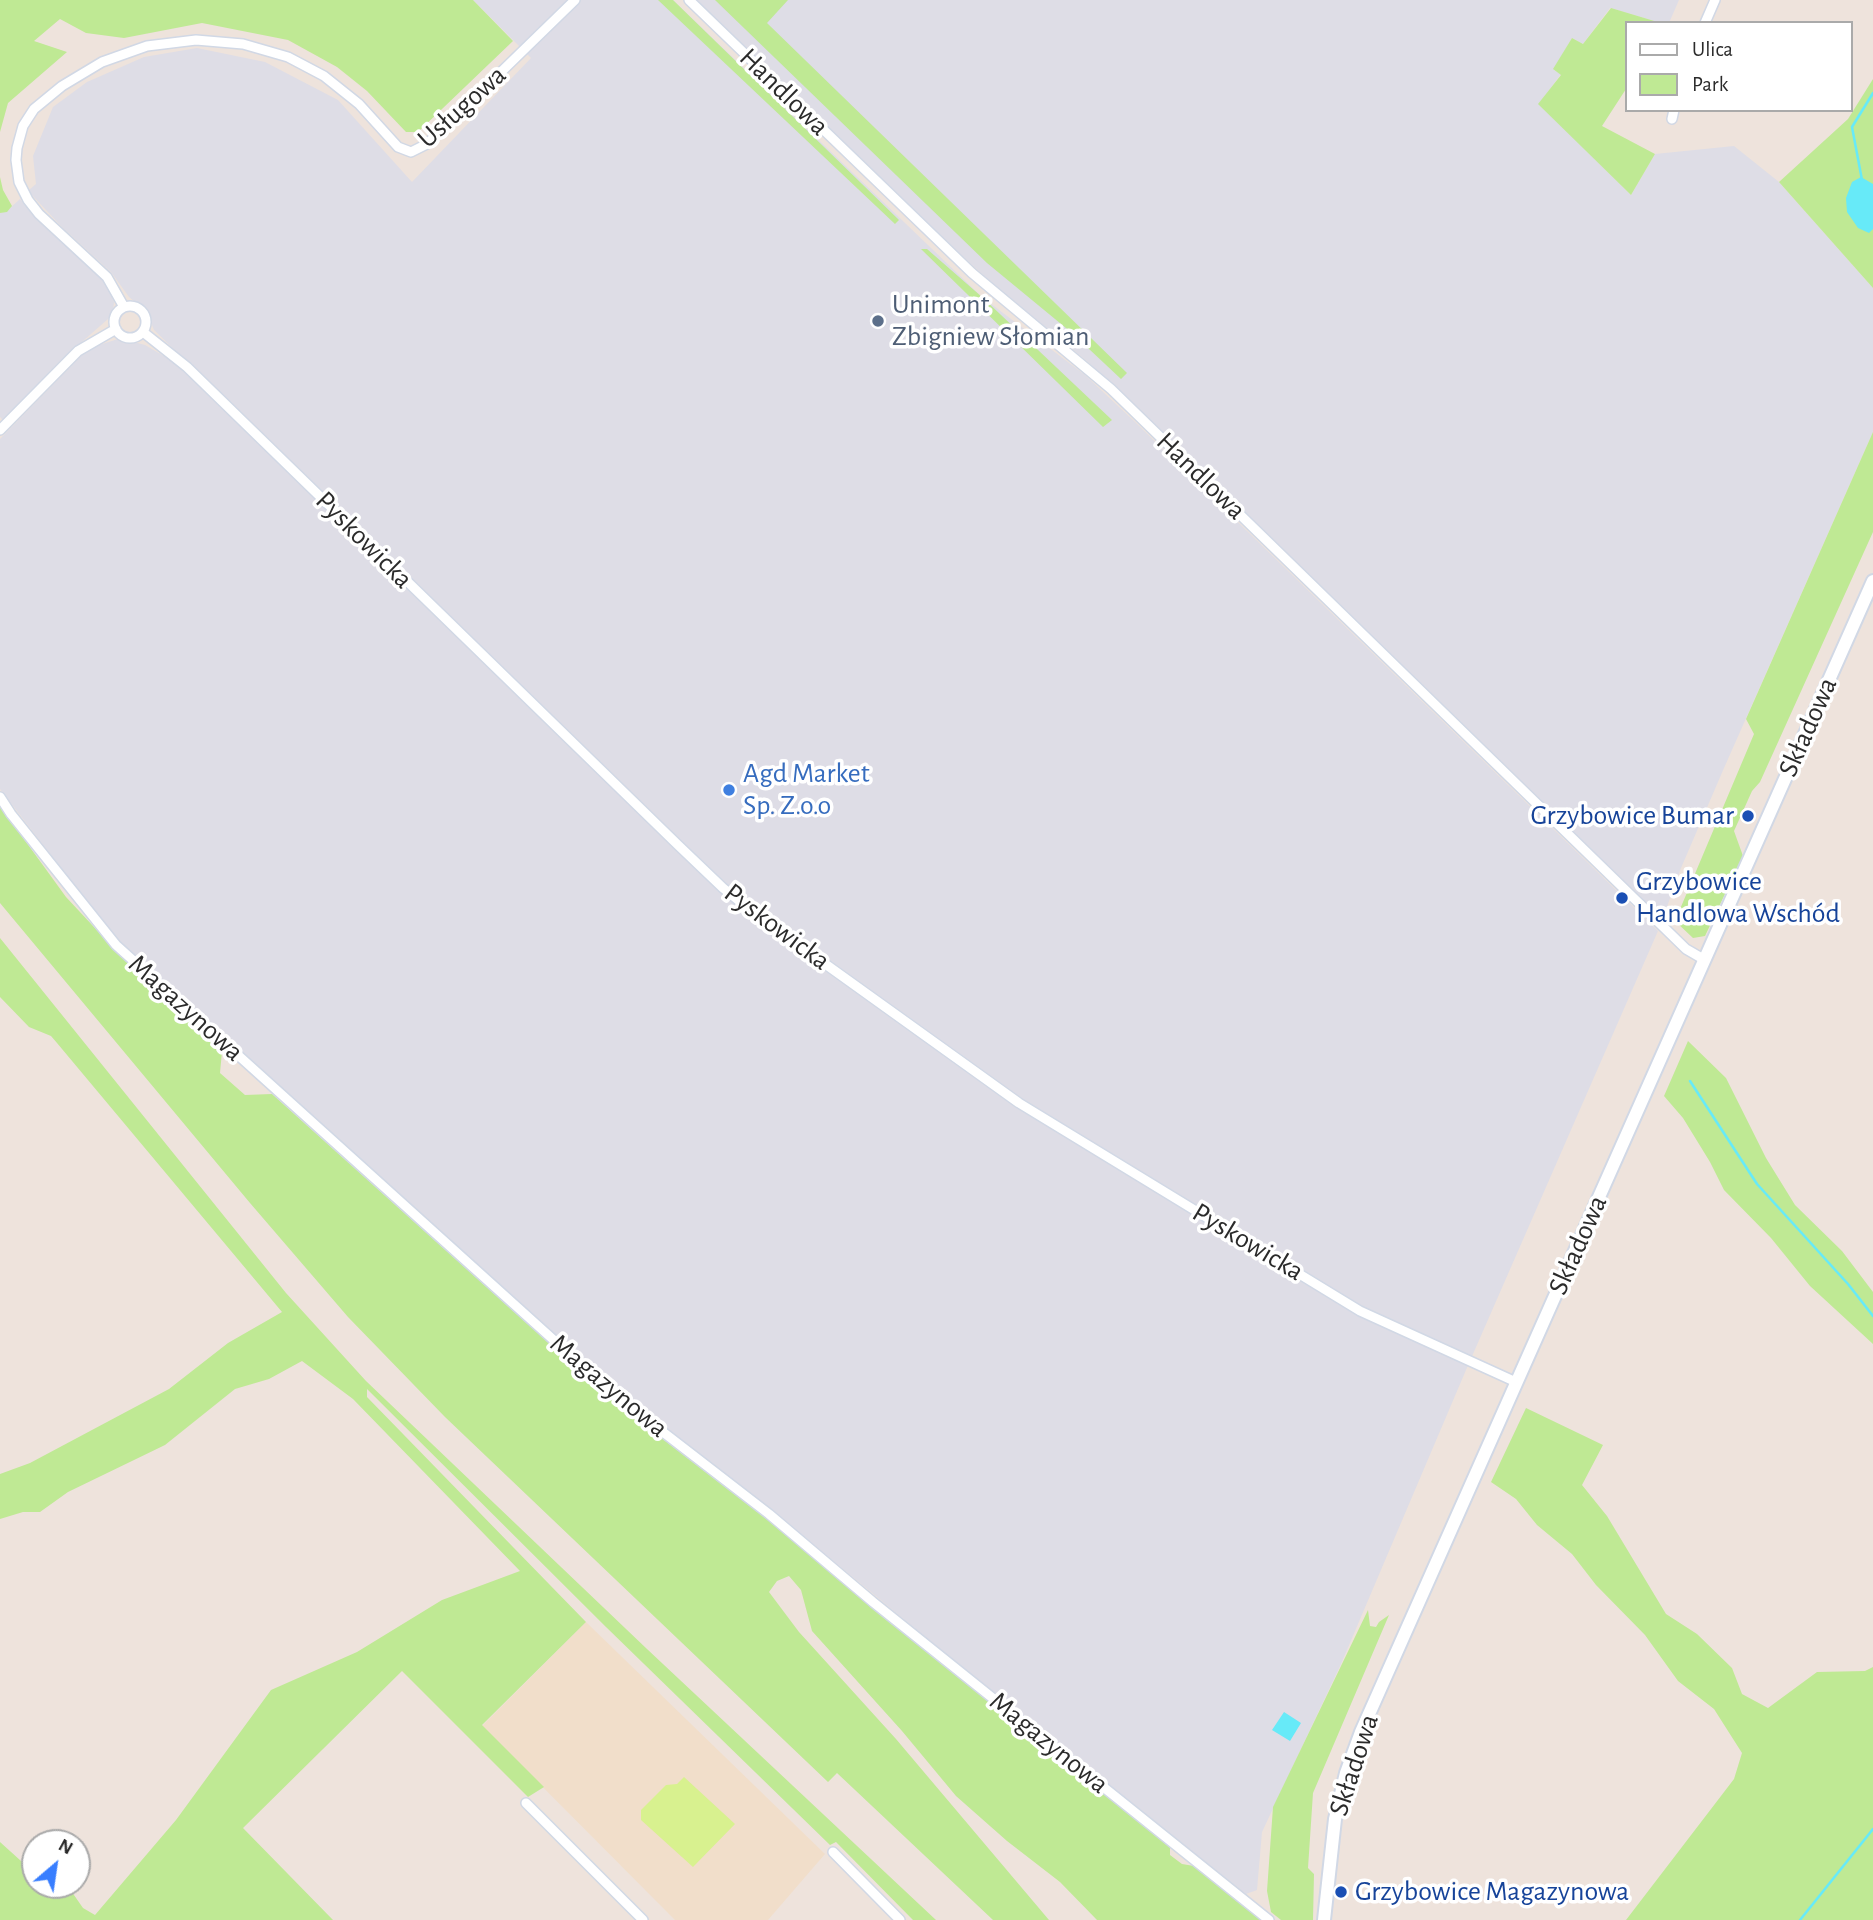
<!DOCTYPE html>
<meta charset="utf-8">
<style>
body{margin:0}
#map{position:relative;width:1873px;height:1920px;overflow:hidden;background:#eee3dc;font-family:"Alegreya Sans",sans-serif}
canvas{display:block}
.legend{position:absolute;left:1625px;top:21px;width:228px;height:91px;box-sizing:border-box;background:#fff;border:2px solid #aaa;margin:0;padding:9px 12px;list-style:none;font-size:21px;color:#2b2b2b}
.legend li{display:flex;align-items:center;gap:14px;height:35px}
.legend b{width:35px;border:2px solid #aaa}
.north{position:absolute;left:21px;top:1829px;width:70px;height:70px;box-sizing:border-box;background:#fff;border:2px solid #aaa;border-radius:50%;rotate:29deg;font-size:19px;font-weight:700;line-height:28px;text-align:center;color:#2b2b2b}
.north::after{content:'';display:block;margin:auto;width:24px;height:32px;background:#387eff;clip-path:polygon(50% 0,100% 100%,50% 72%,0 100%)}
</style>
<div id="map">
<canvas width="1873" height="1920"></canvas>
<ul class="legend">
<li><b style="height:9px;background:#fff"></b>Ulica</li>
<li><b style="height:19px;background:#bfe994"></b>Park</li>
</ul>
<div class="north">N</div>
</div>
<script>
const g = document.querySelector('canvas').getContext('2d');
g.lineJoin = 'round';
function fillPath(path, color) {
  g.fillStyle = color;
  g.fill(path, 'evenodd');
}
function toPath(rows) {
  const path = new Path2D();
  for (const r of rows) {
    if (r.length === 3) {
      path.moveTo(r[0] + r[2], r[1]);
      path.arc(r[0], r[1], r[2], 0, 2 * Math.PI);
      continue;
    }
    path.moveTo(r[0], r[1]);
    for (let i = 2; i < r.length; i += 2) path.lineTo(r[i], r[i + 1]);
  }
  return path;
}
function stroke(path, color, width, dash) {
  g.strokeStyle = color;
  g.lineWidth = width;
  g.lineCap = dash ? 'butt' : 'round';
  g.setLineDash(dash || []);
  g.stroke(path);
}
function write(font, color, halo, rows, align = 'center') {
  g.font = font + ' "Alegreya Sans",sans-serif';
  g.lineWidth = 7;
  g.setLineDash([]);
  g.textBaseline = 'middle';
  g.strokeStyle = halo;
  g.fillStyle = color;
  for (const [text, x, y, turn = 0] of rows) {
    g.save();
    g.translate(x, y);
    g.rotate((+turn || 0) * Math.PI / 180);
    g.textAlign = isNaN(turn) ? turn : align;
    if (halo) g.strokeText(text, 0, 0);
    g.fillText(text, 0, 0);
    g.restore();
  }
}
const industrial = toPath([
 [473,0,673,0,982,297,1085,375,1134,421,1658,931,1466,1370,1341,1664,1262,1832,1257,1890,1246,1894,1225,1878,1014,1710,762,1502,605,1381,117,940,0,789,0,439,82,355,96,346,118,339,134,342,145,345,169,359,182,370,188,363,154,330,147,312,129,297,111,272,61,226,31,194,29,190,36,184,33,156,53,107,87,82,144,57,197,48,265,62,338,100,412,182,531,58],
 [696,0,1679,0,1669,23,1661,23,1610,8,1583,44,1572,38,1554,70,1561,74,1539,104,1631,195,1655,154,1734,146,1779,182,1873,288,1873,432,1724,768,1681,868,1664,915,1647,905,1087,361,993,284,915,212],
 [20,199,37,220,99,276,109,289,114,302,113,311,108,319,59,362,3,420,0,417,0,213,7,211]
]);
const education = toPath([
 [586,1622,825,1854,768,1920,675,1920,482,1726]
]);
const green = toPath([
 [0,0,473,0,513,41,418,132,406,132,367,91,337,67,288,40,202,23,124,38,86,33,60,19,34,41,67,52,8,103,0,132],
 [658,0,673,0,899,220,895,224],
 [715,0,788,0,767,23,1127,373,1121,379,1072,333,987,263],
 [1611,8,1661,23,1626,23,1626,89,1602,126,1655,154,1631,195,1538,104,1561,75,1553,69,1572,38,1583,44],
 [1873,79,1873,288,1779,182,1848,119],
 [0,177,3,190,12,206,7,212,0,213],
 [921,249,927,249,982,297,1112,420,1103,427],
 [1873,432,1873,532,1760,782,1752,791,1734,831,1743,856,1705,936,1693,938,1675,921,1754,734,1746,719],
 [0,806,66,897,134,970,222,1051,220,1073,245,1095,272,1094,529,1325,659,1436,793,1539,884,1617,1170,1847,1170,1855,1182,1864,1194,1866,1261,1920,1097,1920,1060,1882,1007,1841,956,1796,902,1731,812,1631,801,1590,789,1576,777,1581,769,1592,799,1632,896,1739,1049,1920,993,1920,837,1773,828,1782,445,1417,348,1317,250,1203,0,903],
 [0,938,286,1293,366,1381,647,1649,936,1920,913,1920,836,1842,830,1845,606,1627,367,1389,367,1397,586,1622,482,1725,544,1787,528,1797,402,1671,243,1828,333,1920,0,1920,0,1842,31,1870,35,1867,35,1885,67,1885,83,1908,95,1915,176,1820,271,1690,357,1652,442,1600,520,1571,353,1399,302,1361,269,1379,235,1389,165,1445,68,1492,40,1512,23,1512,0,1519,0,1474,30,1463,169,1389,228,1343,282,1312,57,1043,51,1036,29,1027,0,997],
 [1688,1041,1726,1078,1766,1158,1795,1205,1842,1251,1873,1292,1873,1344,1810,1286,1771,1238,1724,1190,1710,1162,1683,1118,1664,1096],
 [1526,1408,1603,1445,1582,1485,1607,1516,1666,1614,1697,1634,1732,1668,1742,1694,1768,1708,1817,1672,1865,1671,1873,1667,1873,1920,1626,1920,1734,1779,1742,1753,1714,1709,1678,1681,1645,1635,1596,1585,1572,1554,1537,1525,1516,1499,1491,1482],
 [1368,1610,1370,1626,1376,1627,1379,1622,1389,1615,1313,1793,1308,1868,1314,1874,1313,1920,1281,1920,1271,1912,1267,1891,1273,1807]
]);
const pitch = toPath([
 [684,1777,735,1824,693,1867,641,1820,641,1810,666,1785,677,1784]
]);
const water = toPath([
 [1861,177,1873,184,1873,229,1869,233,1858,228,1847,212,1846,198,1852,182],
 [1284,1712,1301,1723,1290,1741,1272,1730]
]);
const stream = toPath([
 [1862,180,1852,127,1873,93],
 [1690,1081,1757,1184,1848,1284,1873,1316],
 [1800,1920,1873,1829]
]);
const minor = toPath([
 [689,0,972,273,1111,389,1686,949,1705,960],
 [1705,23,1715,0],
 [1672,119,1674,110],
 [130,322,16],
 [124,307,107,277,39,214,28,200,19,182,16,160,17,148,23,126,34,109,62,86,102,62,147,46,196,40,243,44,288,57,324,76,359,104,398,147,411,152,427,144,575,0],
 [143,332,187,367,678,845,723,888,757,915,1019,1103,1360,1311,1516,1382],
 [0,430,78,351,116,329],
 [0,797,11,814,116,945,557,1343,619,1398,769,1514,873,1602,1269,1920],
 [526,1803,643,1920],
 [833,1852,900,1920]
]);
const secondary = toPath([
 [1324,1920,1335,1819,1346,1773,1361,1732,1873,581]
]);
const markers = [
 [878,321,7,"#5c6f8a"],
 [729,790,7,"#3f7fe0"],
 [1748,816,7,"#1a4fb4"],
 [1622,898,7,"#1a4fb4"],
 [1341,1892,7,"#1a4fb4"]
];
const streetNames = [
 ["Handlowa",784,92,44],
 ["Usługowa",462,107,-42],
 ["Handlowa",1201,476,44],
 ["Pyskowicka",364,540,45],
 ["Składowa",1808,727,-66],
 ["Pyskowicka",777,927,37],
 ["Magazynowa",186,1008,42],
 ["Pyskowicka",1248,1242,31],
 ["Składowa",1578,1245,-66],
 ["Magazynowa",609,1386,40],
 ["Magazynowa",1049,1743,39],
 ["Składowa",1354,1765,-72]
];
const serviceNames = [
 ["Unimont",892,305],
 ["Zbigniew Słomian",892,337]
];
const shopNames = [
 ["Agd Market",743,774],
 ["Sp. Z.o.o",743,806]
];
const transitNames = [
 ["Grzybowice Bumar",1734,816,"right"],
 ["Grzybowice",1636,882],
 ["Handlowa Wschód",1636,914],
 ["Grzybowice Magazynowa",1355,1892]
];
fillPath(industrial, '#dedde6');
fillPath(education, '#f1deca');
fillPath(green, '#bfe994');
fillPath(pitch, '#d8f18f');
fillPath(water, '#67eaf8');
stroke(stream, '#67eaf8', 2.5);
stroke(minor, '#d1d8e5', 12);
stroke(secondary, '#d1d8e5', 16);
stroke(minor, '#fff', 9);
stroke(secondary, '#fff', 12);
for (const [x, y, r, color] of markers) {
  const dot = new Path2D();
  dot.arc(x, y, r, 0, 2 * Math.PI);
  g.fillStyle = color;
  g.fill(dot);
  stroke(dot, '#fff', 2.5);
}
write('28px', '#2b2b2b', '#fff', streetNames);
write('28px', '#4e5e75', '#fff', serviceNames, 'left');
write('28px', '#366cbe', '#fff', shopNames, 'left');
write('28px', '#164399', '#fff', transitNames, 'left');
</script>
